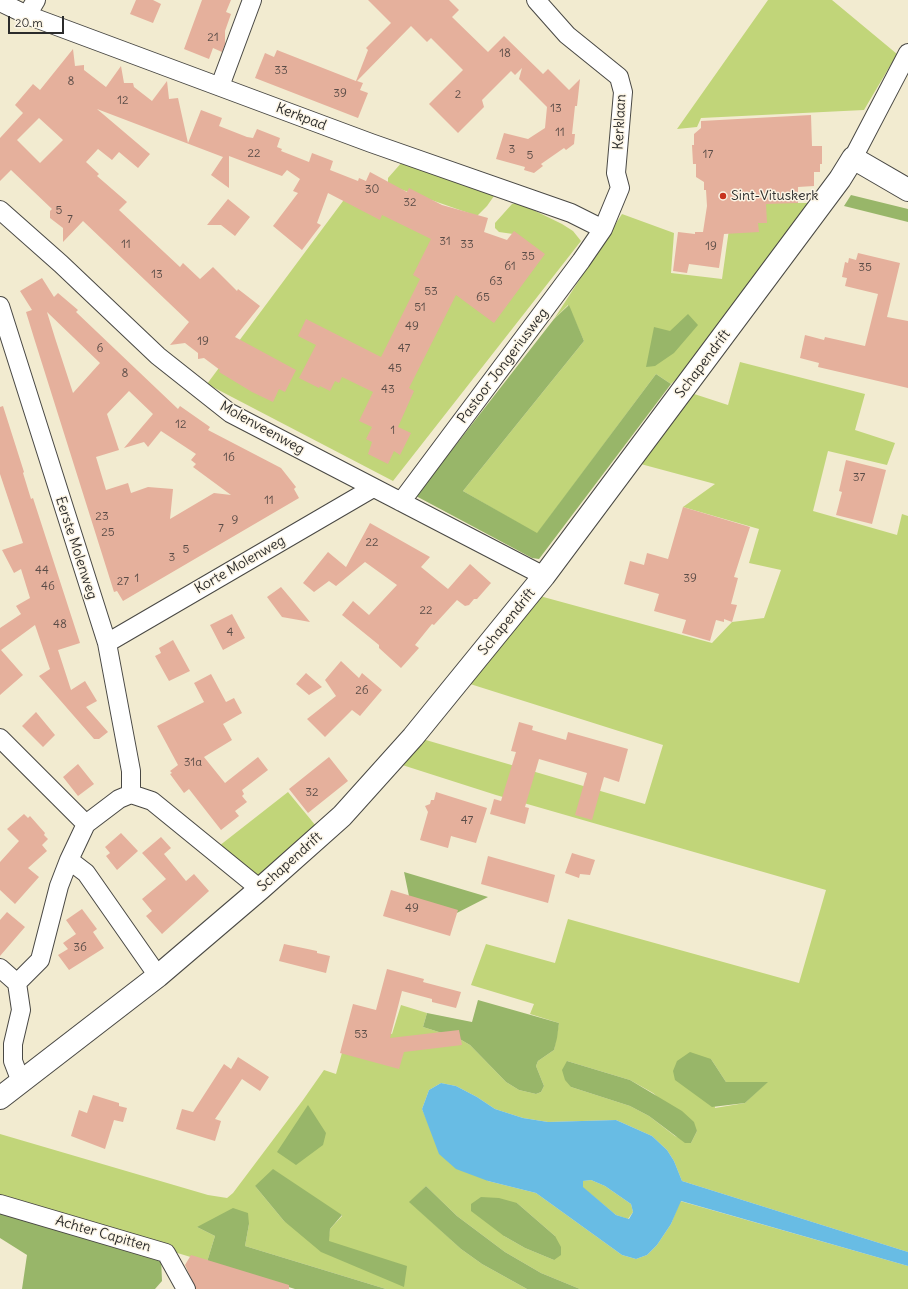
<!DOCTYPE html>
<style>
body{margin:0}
#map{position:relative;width:908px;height:1289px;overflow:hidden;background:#f2ebd0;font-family:Delius,sans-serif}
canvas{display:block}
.scale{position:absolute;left:8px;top:16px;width:56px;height:18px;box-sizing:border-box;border:2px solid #2b2b2b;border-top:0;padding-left:5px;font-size:12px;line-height:14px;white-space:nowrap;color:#2b2b2b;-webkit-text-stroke:3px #fcf5e5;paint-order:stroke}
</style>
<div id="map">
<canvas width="908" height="1289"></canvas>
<div class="scale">20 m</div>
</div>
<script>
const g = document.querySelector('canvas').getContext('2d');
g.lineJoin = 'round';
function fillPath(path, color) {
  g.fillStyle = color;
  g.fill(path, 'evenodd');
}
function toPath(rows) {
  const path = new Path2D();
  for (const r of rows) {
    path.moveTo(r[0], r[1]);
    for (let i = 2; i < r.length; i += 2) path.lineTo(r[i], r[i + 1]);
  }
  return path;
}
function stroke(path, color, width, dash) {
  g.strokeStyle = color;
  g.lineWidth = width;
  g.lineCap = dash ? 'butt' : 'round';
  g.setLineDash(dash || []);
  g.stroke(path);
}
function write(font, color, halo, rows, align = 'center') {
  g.font = font + ' Delius,sans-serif';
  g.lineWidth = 3;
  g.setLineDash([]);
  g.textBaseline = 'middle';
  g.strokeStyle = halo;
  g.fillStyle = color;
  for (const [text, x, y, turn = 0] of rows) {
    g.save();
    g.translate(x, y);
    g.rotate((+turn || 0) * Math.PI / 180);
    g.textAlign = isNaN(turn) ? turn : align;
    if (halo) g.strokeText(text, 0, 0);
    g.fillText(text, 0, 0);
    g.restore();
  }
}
const green = toPath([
 [768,0,832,0,897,54,864,110,701,118,697,127,677,129],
 [403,161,492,192,494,196,487,206,477,216,397,188,388,183,388,178],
 [349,193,507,256,513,234,499,232,495,228,495,223,512,204,519,203,562,224,573,231,581,241,393,481,207,384],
 [767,203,809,203,695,362,671,384,656,374,537,534,463,491,584,341,568,305,554,319,622,214,674,233,671,273,722,279,732,208],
 [740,362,865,394,855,430,895,443,887,465,828,451,813,511,897,535,902,514,908,516,908,1252,682,1181,674,1161,667,1150,652,1136,616,1120,548,1122,523,1118,495,1109,477,1097,456,1086,441,1083,429,1090,422,1109,429,1125,488,1181,536,1193,622,1255,636,1259,647,1255,657,1245,671,1224,680,1201,908,1266,908,1289,580,1289,541,1273,505,1252,457,1216,426,1186,410,1202,461,1249,482,1264,527,1289,386,1289,245,1246,249,1224,197,1227,215,1236,207,1262,0,1199,0,1134,208,1195,227,1198,233,1193,303,1100,324,1070,336,1074,351,1021,392,1034,401,1005,427,1013,423,1027,458,1038,470,1045,506,1082,519,1090,536,1094,541,1092,544,1086,536,1066,538,1061,554,1050,559,1023,530,1014,534,1004,471,985,486,944,555,963,568,919,799,983,826,890,496,795,396,763,419,738,645,804,663,745,467,683,536,595,712,643,732,622,764,618,781,570,749,563,759,529,683,507,715,484,637,463,688,392,728,405],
 [711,1059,726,1082,767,1082,745,1103,715,1108],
 [567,1061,630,1080,653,1093,697,1131,691,1143,675,1136,649,1116,630,1106,571,1087],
 [255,1186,342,1215,342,1216,330,1229,328,1241,284,1221],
 [517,1203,555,1236,554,1260,525,1248,504,1236],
 [288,792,316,826,265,875,251,877,219,846],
 [591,1180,605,1186,631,1204,633,1212,628,1219,616,1215,582,1187,582,1181]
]);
const forest = toPath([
 [851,195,908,209,908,222,844,206],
 [569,305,584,341,463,491,537,533,656,374,671,384,539,559,532,558,416,496,554,319],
 [688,314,698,325,674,353,655,366,646,367,654,327,670,331],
 [404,872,488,897,449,917,409,896],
 [478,1000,559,1023,557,1038,554,1050,538,1061,536,1066,544,1086,541,1092,536,1094,519,1090,506,1082,470,1045,458,1038,423,1027,427,1013,472,1022],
 [690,1052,711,1059,726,1082,768,1082,745,1103,712,1107,675,1080,673,1071,677,1061],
 [567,1061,630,1080,682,1111,694,1122,697,1131,691,1143,685,1143,649,1116,630,1106,571,1087,565,1080,562,1070],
 [308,1105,326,1133,323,1145,296,1165,277,1152],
 [273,1169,342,1215,330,1229,329,1241,407,1266,404,1287,321,1252,284,1221,255,1186],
 [426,1186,457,1216,505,1252,541,1273,580,1289,527,1289,482,1264,461,1249,409,1202],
 [481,1197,499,1198,517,1203,555,1236,561,1247,561,1255,554,1260,525,1248,504,1236,471,1211,471,1204],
 [233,1208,248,1213,249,1224,245,1246,386,1289,295,1289,207,1262,215,1236,197,1227],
 [0,1211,161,1257,162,1281,155,1289,22,1289,27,1255,0,1238]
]);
const water = toPath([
 [441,1083,456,1086,477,1097,495,1109,523,1118,548,1122,616,1120,652,1136,667,1150,674,1161,682,1181,908,1252,908,1266,681,1201,671,1224,657,1245,647,1255,636,1259,622,1255,536,1193,488,1181,456,1169,439,1154,422,1109,429,1090],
 [591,1180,605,1186,631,1204,633,1212,629,1219,616,1215,583,1187,583,1181]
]);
const building = toPath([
 [136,0,153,0,161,4,153,23,130,14],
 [202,0,231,0,226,12,231,14,225,31,225,44,222,52,213,48,209,59,184,49],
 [368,0,449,0,459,10,452,17,488,52,504,36,543,74,548,69,569,90,580,79,577,106,575,106,572,134,575,134,574,144,566,150,564,148,541,164,543,166,534,173,524,170,525,167,496,159,504,133,528,139,545,128,547,107,519,79,522,68,515,75,511,71,482,100,484,107,458,133,429,104,463,70,431,38,427,42,411,26,357,81,363,83,360,90,368,93,358,118,255,78,265,53,274,57,277,50,356,81,368,50,366,48,391,23],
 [73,49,75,66,84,65,84,70,106,87,121,66,124,83,133,83,134,87,152,101,167,81,169,99,178,98,188,143,201,110,222,118,219,126,247,137,253,138,257,129,280,138,277,147,282,149,281,151,309,162,312,153,333,161,330,170,358,181,359,178,366,181,370,172,407,192,409,188,442,205,488,218,484,232,507,240,514,231,545,254,494,323,456,295,409,388,414,391,398,427,411,433,400,455,394,451,388,464,368,454,372,442,366,439,372,427,359,421,373,392,342,377,339,383,335,381,330,391,320,386,319,388,299,378,316,345,298,336,306,319,381,357,420,279,413,275,431,239,382,215,380,220,328,193,317,223,321,225,302,250,273,226,298,193,293,191,300,179,287,170,282,176,229,156,229,188,211,175,223,157,97,109,150,154,138,168,119,152,112,160,98,149,86,162,99,174,97,176,127,202,119,210,180,267,183,263,200,279,213,267,237,291,238,289,260,306,235,337,296,370,285,392,279,389,273,402,252,392,224,375,219,372,220,370,204,358,198,359,198,353,185,343,170,345,189,322,83,221,63,242,63,228,50,218,50,211,52,209,32,190,11,170,0,181,0,138,23,113,15,105,33,84,40,90],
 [39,118,63,140,40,163,17,140],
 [811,115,812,146,822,146,822,164,820,164,820,172,814,172,814,186,798,187,798,203,766,204,767,223,758,223,759,232,724,234,719,268,689,264,687,273,673,271,678,232,695,234,695,232,703,232,707,206,706,190,704,190,704,182,696,177,696,164,693,164,692,145,694,145,694,134,701,128,701,121],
 [228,199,250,217,235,236,221,225,207,225],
 [858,253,900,263,887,317,908,321,908,388,818,367,819,363,800,358,805,335,824,340,825,337,865,346,878,294,845,286,847,278,842,277,845,262,848,263,849,258,856,260],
 [42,278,54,297,58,293,78,310,76,312,178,409,180,406,210,427,208,430,281,468,296,487,294,489,299,498,123,601,117,591,114,592,34,338,26,312,32,310,20,291],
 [47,312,100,363,73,393,55,338],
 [129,391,153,414,124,448,144,442,148,447,161,431,196,454,191,460,196,464,193,467,231,495,214,493,170,519,173,489,148,487,131,493,128,483,106,490,96,457,119,450,107,414],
 [3,406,24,472,23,473,31,499,33,498,80,643,58,650,71,690,85,681,97,701,86,707,108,732,99,739,94,739,39,676,50,669,35,625,1,650,23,675,0,695,0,628,21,614,16,606,30,598,21,569,14,573,2,550,23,543,0,474,0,407],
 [846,460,886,470,872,524,836,515,842,492,839,491],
 [683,507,750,527,734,577,738,578,731,604,737,605,732,622,724,619,724,622,716,620,710,641,682,633,686,620,654,611,659,594,624,584,630,561,644,565,647,553,668,559],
 [370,523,430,557,421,567,448,589,470,564,491,583,477,599,474,599,469,605,465,606,457,600,434,625,432,624,415,645,419,648,401,668,379,648,379,645,342,615,353,601,369,615,397,585,365,562,336,586,329,581,314,592,303,583,328,552,346,567],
 [281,587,292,600,310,622,282,617,267,597],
 [232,614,245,638,223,650,210,625],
 [173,640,190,671,169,681,155,656,161,653,159,648],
 [341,661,359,678,362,673,382,690,360,716,352,710,325,737,307,719,336,696,325,680],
 [306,673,322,687,309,695,296,684],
 [211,674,226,702,234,698,242,713,223,724,232,740,204,757,225,783,258,757,268,770,242,790,244,794,242,796,247,802,235,811,239,816,221,830,189,789,184,793,170,774,172,773,170,771,178,765,157,726,204,702,194,683],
 [36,712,55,735,43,747,22,726],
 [519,722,533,726,532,730,566,740,568,732,628,749,619,782,604,777,592,820,575,815,587,773,539,759,525,807,529,808,525,824,490,814,494,799,501,801,516,752,511,751],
 [329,757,348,781,308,813,289,789],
 [78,764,94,784,78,796,63,777],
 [436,792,487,808,476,843,451,836,448,848,420,840,428,812,425,806,430,804,431,800,434,800],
 [24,814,28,818,30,816,45,833,44,835,48,839,42,845,47,851,28,868,39,877,15,904,0,890,0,862,19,841,7,829],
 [121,833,138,851,117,870,106,856,110,853,105,847],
 [161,837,171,848,164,854,186,881,194,874,209,891,162,934,146,916,152,911,142,899,166,879,142,853],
 [572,853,595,860,590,875,580,874,579,878,565,873],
 [488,856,555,875,548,903,481,884],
 [391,890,458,910,450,936,383,916],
 [82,909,97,929,93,932,104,948,69,970,58,955,68,949,63,943,76,934,66,920],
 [7,912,25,927,0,956,0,920],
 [284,944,317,951,317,953,330,956,326,973,279,961],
 [387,969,424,979,423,982,461,992,456,1008,432,1002,432,999,402,991,390,1038,459,1030,462,1045,404,1052,399,1069,340,1053,353,1004,376,1010],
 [238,1057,269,1077,260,1091,242,1079,215,1119,221,1121,215,1141,176,1129,182,1109,193,1112,224,1064,231,1069],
 [93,1095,119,1103,119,1106,127,1108,123,1122,114,1120,105,1149,71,1136,79,1110,87,1113],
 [191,1255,289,1285,289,1289,196,1289,185,1265]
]);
const minor = toPath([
 [0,2,27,15,371,143,571,213,603,229],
 [27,15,36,0],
 [220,86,252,0],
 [853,158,908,53],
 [0,210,61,264,158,356,230,413,544,576],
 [0,306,107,643,131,771,131,794,152,801,260,889],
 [401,502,581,261,603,229,620,188,616,173,623,92,619,77,567,35,536,0],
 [107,643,373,488],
 [0,738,86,824,69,860,59,886,40,960,17,983],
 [86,824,119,799,131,794],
 [69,860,86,873,158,976],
 [0,968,17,983,21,1010,13,1044,13,1061,21,1082],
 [0,1204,166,1253,186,1289]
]);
const tertiary = toPath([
 [0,1098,158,976,260,889,342,816,413,737,544,576,840,179,853,158,908,190]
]);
const markers = [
 [723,196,4,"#c8321e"]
];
const numberNames = [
 ["21",213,38],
 ["18",505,54],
 ["33",281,71],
 ["8",71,82],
 ["39",340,94],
 ["2",458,95],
 ["12",123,101],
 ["13",556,109],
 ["11",560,133],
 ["3",512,150],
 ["22",254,154],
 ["17",708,155],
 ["5",530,156],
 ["30",372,190],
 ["32",410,203],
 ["5",59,211],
 ["7",70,220],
 ["31",445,242],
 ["11",126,245],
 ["33",467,245],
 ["19",711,247],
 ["35",528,257],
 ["61",510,267],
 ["35",865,268],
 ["13",157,275],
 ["63",496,282],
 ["53",431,292],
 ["65",483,298],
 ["51",420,308],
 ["49",412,327],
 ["19",203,342],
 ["6",100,349],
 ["47",404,349],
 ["45",395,369],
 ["8",125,374],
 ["43",388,390],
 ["12",181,425],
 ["1",393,431],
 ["16",229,458],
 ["37",859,478],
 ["11",269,501],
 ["23",102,517],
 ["9",235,521],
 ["7",221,529],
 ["25",108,533],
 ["22",372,543],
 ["5",186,550],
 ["3",172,558],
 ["44",42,571],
 ["1",137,579],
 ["39",690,579],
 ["27",123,582],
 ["46",48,587],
 ["22",426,611],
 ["48",60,625],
 ["4",230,633],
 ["26",362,691],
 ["31a",193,763],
 ["32",312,793],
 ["47",467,821],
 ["49",412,909],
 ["36",80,948],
 ["53",361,1035]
];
const streetNames = [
 ["Kerkpad",301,117,21],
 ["Kerklaan",620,122,-87],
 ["Schapendrift",703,364,-53],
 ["Pastoor Jongeriusweg",503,366,-53],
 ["Molenveenweg",262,428,29],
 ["Eerste Molenweg",76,548,72],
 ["Korte Molenweg",240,565,-30],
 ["Schapendrift",507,622,-51],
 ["Schapendrift",290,862,-42],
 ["Achter Capitten",103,1234,16]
];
const poiNames = [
 ["Sint-Vituskerk",731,196]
];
fillPath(green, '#c1d579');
fillPath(forest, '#98b669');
fillPath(water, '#68bce4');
fillPath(building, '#e5b09c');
stroke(minor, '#494844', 20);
stroke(tertiary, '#494844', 24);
stroke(minor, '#fff', 18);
stroke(tertiary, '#fff', 22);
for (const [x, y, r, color] of markers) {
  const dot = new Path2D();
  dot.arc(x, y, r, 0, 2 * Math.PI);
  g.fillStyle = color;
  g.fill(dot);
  stroke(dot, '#fcf5e5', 1.5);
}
write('12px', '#5a4c47', null, numberNames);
write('14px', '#2b2b2b', '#fcf5e5', streetNames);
write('14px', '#2b2b2b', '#fcf5e5', poiNames, 'left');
</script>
